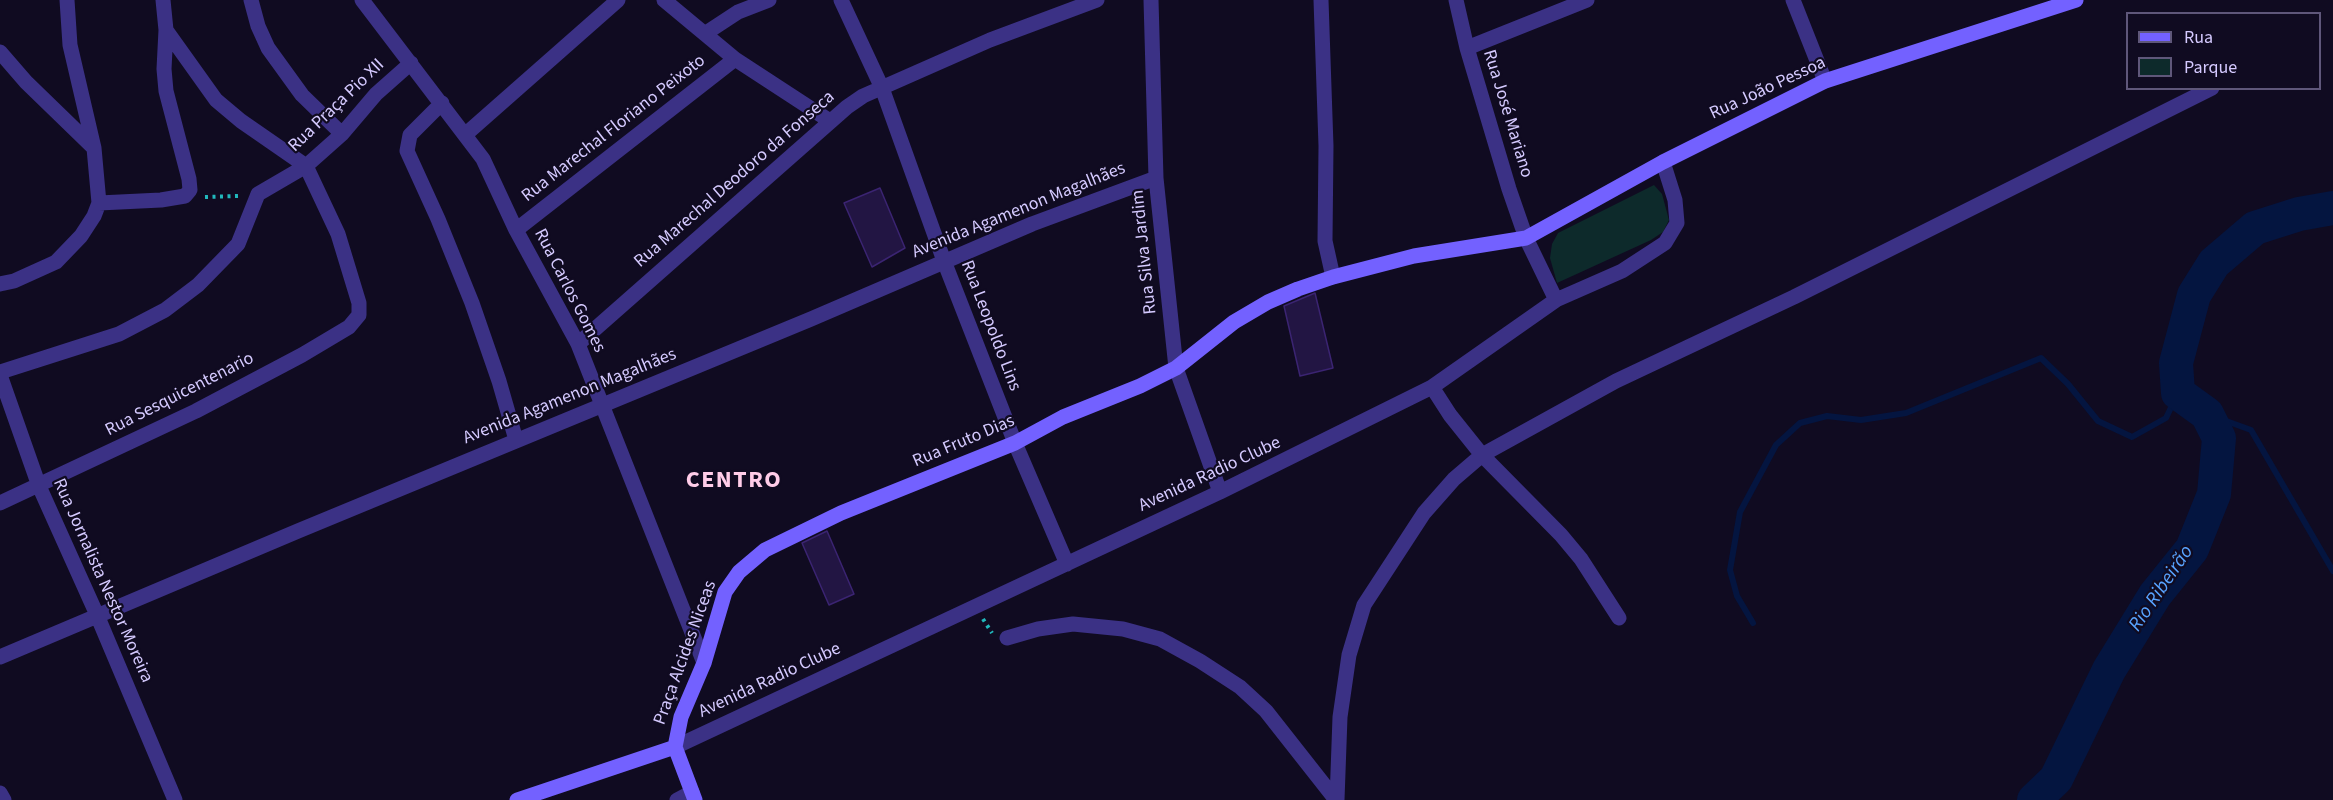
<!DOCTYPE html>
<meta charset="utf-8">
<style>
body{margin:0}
#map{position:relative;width:2333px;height:800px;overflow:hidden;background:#100b21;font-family:"Source Sans 3",sans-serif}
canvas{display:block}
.legend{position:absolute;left:2126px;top:12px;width:195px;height:78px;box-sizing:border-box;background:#100b21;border:2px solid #5f577a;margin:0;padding:8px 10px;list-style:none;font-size:18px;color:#d5caff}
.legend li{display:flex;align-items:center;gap:12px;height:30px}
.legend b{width:30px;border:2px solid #5f577a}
</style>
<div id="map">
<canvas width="2333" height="800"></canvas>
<ul class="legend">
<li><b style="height:8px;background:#7361ff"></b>Rua</li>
<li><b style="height:16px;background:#0d2a2b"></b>Parque</li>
</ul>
</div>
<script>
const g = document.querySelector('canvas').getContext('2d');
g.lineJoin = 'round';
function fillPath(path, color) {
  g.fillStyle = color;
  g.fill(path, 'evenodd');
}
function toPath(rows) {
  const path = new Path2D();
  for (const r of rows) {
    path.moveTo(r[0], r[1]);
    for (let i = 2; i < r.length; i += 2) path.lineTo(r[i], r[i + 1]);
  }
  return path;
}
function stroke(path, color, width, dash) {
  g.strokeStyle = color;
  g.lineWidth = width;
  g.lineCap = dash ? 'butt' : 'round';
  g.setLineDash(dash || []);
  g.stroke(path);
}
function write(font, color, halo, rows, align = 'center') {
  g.font = font + ' "Source Sans 3",sans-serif';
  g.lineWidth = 4.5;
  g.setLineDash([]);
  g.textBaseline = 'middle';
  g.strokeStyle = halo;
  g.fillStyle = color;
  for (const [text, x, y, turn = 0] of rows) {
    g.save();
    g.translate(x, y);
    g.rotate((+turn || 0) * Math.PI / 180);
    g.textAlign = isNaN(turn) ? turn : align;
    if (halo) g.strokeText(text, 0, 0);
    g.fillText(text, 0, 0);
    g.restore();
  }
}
const green = toPath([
 [1654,185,1662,194,1669,220,1663,232,1651,240,1557,283,1550,258,1552,244,1558,233]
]);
const stream = toPath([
 [2207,414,2251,430,2333,571],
 [1753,623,1737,596,1730,570,1740,512,1776,445,1800,423,1827,416,1861,420,1906,413,2041,358,2068,384,2098,421,2132,437,2166,418,2178,393]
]);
const river = toPath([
 [2034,800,2056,779,2109,670,2155,595,2192,549,2214,494,2219,438,2207,414,2178,393,2176,363,2194,295,2214,263,2255,228,2299,214,2333,208]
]);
const building = toPath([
 [880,188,905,248,872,267,844,203,880,188],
 [1315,293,1333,368,1300,376,1284,306,1315,293],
 [827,531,854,594,829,605,802,543,827,531]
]);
const path = toPath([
 [205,197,239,196],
 [983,619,992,633]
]);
const street = toPath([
 [251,0,258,26,268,48,302,95,342,134],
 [362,0,483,159,516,230,578,344,704,663],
 [664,0,735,59,830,121],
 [841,0,882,88,944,261,1015,443,1067,564],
 [1151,0,1156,178,1176,368,1220,492],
 [1321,0,1326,146,1325,241,1333,277],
 [1456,0,1467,48,1509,189,1526,238,1556,300],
 [1793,0,1825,81],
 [706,33,738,12,769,0],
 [1467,48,1587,0],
 [0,52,26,82,94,148],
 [442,103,410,135,407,151,438,219,472,303,499,381,516,440],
 [466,134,618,0],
 [99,203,161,200,185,196,190,190,189,179,166,91,164,69,166,30],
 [516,230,735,59],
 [0,284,14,281,56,262,81,236,94,216,99,203,94,148,70,45,67,0],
 [578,344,847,107,863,96,990,40,1097,0],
 [0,372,119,334,165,310,198,285,238,244,258,194,306,166,342,134,376,94,411,63],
 [0,375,39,486,97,615,175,800],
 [1432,387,1450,415,1482,455,1561,535,1581,559,1619,618],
 [0,503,196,411,302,355,349,327,359,315,359,303,338,234,306,166,241,121,216,100,166,30,163,0],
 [1007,638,1038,629,1073,624,1123,629,1160,639,1200,661,1240,687,1266,711,1336,800],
 [0,657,298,531,811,319,1032,224,1156,178],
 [675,747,1220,492,1432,387,1556,300,1622,271,1665,243,1677,223,1675,200,1663,162],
 [0,793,4,800],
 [677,800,692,792],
 [1337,800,1340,717,1349,655,1364,605,1424,513,1454,479,1482,455,1616,381,1794,297,2212,88]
]);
const secondary = toPath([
 [675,747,681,717,704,663,725,592,739,572,765,550,841,513,1015,443,1063,417,1140,386,1176,368,1234,322,1268,302,1298,289,1333,277,1414,256,1526,238,1663,162,1825,81,2076,0],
 [675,747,695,800],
 [517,800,675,747]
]);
const streetNames = [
 ["Rua João Pessoa",1768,89,-25],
 ["Rua Praça Pio XII",337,106,-44],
 ["Rua José Mariano",1507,114,73],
 ["Rua Marechal Floriano Peixoto",614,129,-38],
 ["Rua Marechal Deodoro da Fonseca",735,180,-41],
 ["Avenida Agamenon Magalhães",1019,211,-22],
 ["Rua Silva Jardim",1145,252,-96],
 ["Rua Carlos Gomes",569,291,63],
 ["Rua Leopoldo Lins",990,326,69],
 ["Rua Sesquicentenario",180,395,-27],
 ["Avenida Agamenon Magalhães",570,397,-22],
 ["Rua Fruto Dias",964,442,-23],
 ["Avenida Radio Clube",1210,475,-25],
 ["Rua Jornalista Nestor Moreira",102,581,66],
 ["Praça Alcides Niceas",686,653,-70],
 ["Avenida Radio Clube",770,681,-25]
];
const waterNames = [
 ["Rio Ribeirão",2162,589,-56]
];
const districtNames = [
 ["CENTRO",734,482]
];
fillPath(green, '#0d2a2b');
stroke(stream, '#041540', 6);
stroke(river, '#041540', 34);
fillPath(building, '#221543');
stroke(building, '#3b2472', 1.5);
stroke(path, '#21b8bc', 4, [3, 4.5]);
stroke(street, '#3b3185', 15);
stroke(secondary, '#7361ff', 15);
write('18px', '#d5caff', '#100b21', streetNames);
write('italic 20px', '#58a3ff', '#100b21', waterNames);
g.letterSpacing = '1.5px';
write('bold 24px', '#ffcce8', '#100b21', districtNames);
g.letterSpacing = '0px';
</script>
